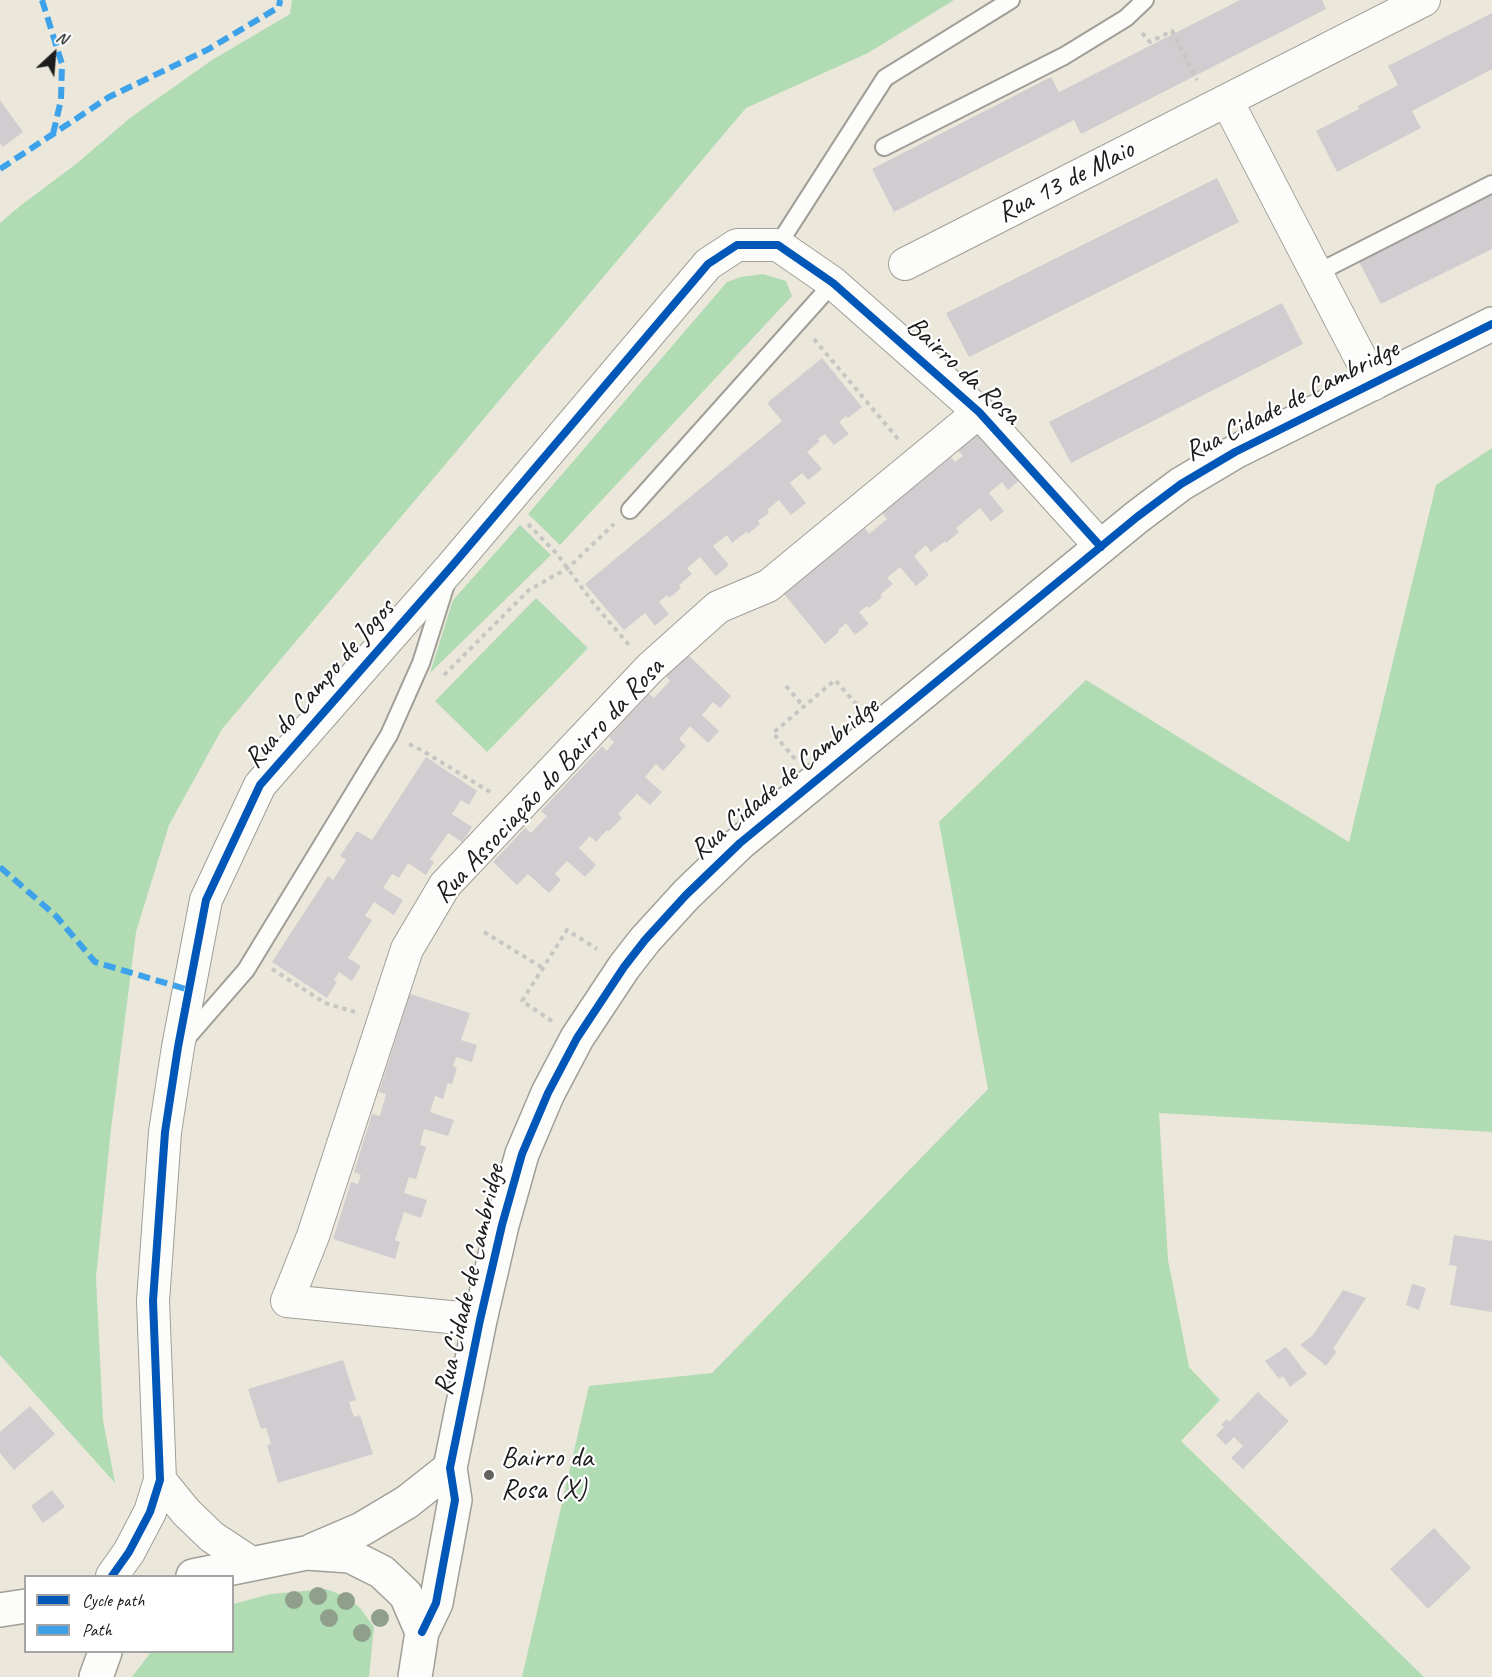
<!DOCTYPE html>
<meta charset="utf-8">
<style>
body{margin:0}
#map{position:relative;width:1492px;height:1677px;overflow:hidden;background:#ebe8db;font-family:Caveat,sans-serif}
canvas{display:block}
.legend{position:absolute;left:24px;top:1575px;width:210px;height:78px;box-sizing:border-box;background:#fff;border:2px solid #a4a4a4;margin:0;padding:8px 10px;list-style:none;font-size:18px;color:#1c1c1c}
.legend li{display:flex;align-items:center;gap:12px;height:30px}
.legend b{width:30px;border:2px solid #a4a4a4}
.north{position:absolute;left:24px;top:24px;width:60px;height:60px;-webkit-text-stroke:4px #fff;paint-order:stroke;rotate:26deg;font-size:16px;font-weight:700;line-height:24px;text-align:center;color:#1c1c1c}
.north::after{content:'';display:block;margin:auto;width:21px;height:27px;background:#1c1c1c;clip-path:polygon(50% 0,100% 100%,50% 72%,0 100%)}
</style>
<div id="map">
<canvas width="1492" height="1677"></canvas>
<ul class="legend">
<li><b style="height:8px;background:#0057b8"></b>Cycle path</li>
<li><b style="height:8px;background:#3da2ea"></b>Path</li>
</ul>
<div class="north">N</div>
</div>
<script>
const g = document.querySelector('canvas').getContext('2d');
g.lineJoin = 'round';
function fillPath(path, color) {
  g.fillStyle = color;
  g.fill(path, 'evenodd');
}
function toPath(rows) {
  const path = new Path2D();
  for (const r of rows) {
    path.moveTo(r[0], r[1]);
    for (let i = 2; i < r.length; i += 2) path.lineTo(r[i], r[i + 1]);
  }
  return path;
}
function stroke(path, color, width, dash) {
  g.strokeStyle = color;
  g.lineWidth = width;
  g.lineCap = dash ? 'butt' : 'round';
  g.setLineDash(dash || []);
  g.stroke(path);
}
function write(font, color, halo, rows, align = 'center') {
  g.font = font + ' Caveat,sans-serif';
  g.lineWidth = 4.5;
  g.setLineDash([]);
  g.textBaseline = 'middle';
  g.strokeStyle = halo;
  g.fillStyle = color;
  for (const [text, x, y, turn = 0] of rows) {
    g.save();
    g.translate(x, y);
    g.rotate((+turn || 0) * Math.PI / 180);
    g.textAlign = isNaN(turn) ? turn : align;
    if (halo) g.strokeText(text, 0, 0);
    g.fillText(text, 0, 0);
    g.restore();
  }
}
const green = toPath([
 [292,0,954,0,868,53,746,108,222,729,169,825,136,932,111,1129,96,1277,103,1420,115,1483,0,1355,0,223,20,206,76,164,130,118,212,60,290,14],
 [763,274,786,281,792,296,560,545,528,514,727,282,741,277],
 [1492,448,1492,1132,1159,1113,1168,1260,1189,1367,1220,1400,1181,1441,1424,1677,522,1677,589,1386,712,1373,988,1089,939,822,1086,680,1349,842,1436,485],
 [520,525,551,555,430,673,453,600],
 [536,598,588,648,487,752,435,701],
 [326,1589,347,1597,360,1608,374,1627,369,1677,132,1677,151,1652,232,1652,233,1604,271,1594]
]);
const building = toPath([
 [1240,0,1322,0,1326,9,1081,134,1074,120,894,212,872,169,1051,77,1059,92],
 [1492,13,1492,69,1412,111,1421,128,1337,172,1316,131,1359,109,1358,106,1398,85,1388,66],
 [0,100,23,132,3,147,0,143],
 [1217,178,1239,222,969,357,946,313],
 [1492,193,1492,249,1381,304,1358,260],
 [1282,303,1303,344,1071,463,1049,422],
 [822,358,862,407,848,418,846,416,839,422,849,434,834,445,825,434,818,439,820,441,807,452,822,469,808,480,802,473,790,483,806,503,791,515,779,500,767,510,769,513,758,521,760,524,748,534,746,532,732,543,727,535,713,546,729,565,716,576,700,557,687,568,692,574,679,585,681,588,669,598,667,595,659,602,669,614,655,626,645,613,624,630,585,584,782,421,767,403],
 [982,430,1022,478,1008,490,1002,482,989,493,1004,511,991,522,980,508,956,528,959,532,946,543,945,541,931,552,926,545,914,556,929,575,916,586,900,567,887,578,893,584,880,595,882,597,869,608,867,606,859,612,869,624,855,635,846,623,838,630,839,632,825,644,784,594,865,528,869,534,887,519,882,513,951,457,955,462,963,456,958,450],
 [687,654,731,696,720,708,713,702,702,715,719,731,708,743,690,726,679,739,686,746,663,771,656,764,645,777,662,792,650,805,637,794,618,814,622,818,609,831,607,830,596,842,590,836,579,848,596,865,585,877,567,861,555,874,561,880,549,893,528,874,517,885,493,862,525,828,531,833,547,816,541,811,602,746,607,751,614,742,609,737,649,694,654,698,670,681,666,676],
 [426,757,477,791,469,805,461,800,452,814,472,827,462,842,448,833,430,859,434,862,426,875,408,863,399,878,392,874,383,888,403,900,394,915,374,902,365,916,372,920,348,958,361,966,352,981,339,972,334,980,337,982,327,998,272,962,328,876,333,880,346,860,340,856,357,831,372,840],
 [410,994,470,1013,461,1040,477,1045,472,1062,456,1057,453,1066,457,1068,452,1084,448,1083,443,1099,435,1096,430,1112,454,1120,448,1136,424,1129,420,1145,426,1147,416,1179,409,1177,404,1193,427,1200,421,1218,404,1212,395,1240,400,1242,395,1259,333,1239,351,1182,358,1184,361,1175,354,1172,372,1114,380,1116,386,1094,379,1092],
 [1454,1235,1492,1241,1492,1312,1450,1305,1457,1266,1449,1265],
 [1412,1284,1426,1288,1419,1310,1406,1305],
 [1343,1290,1366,1298,1333,1349,1337,1351,1326,1366,1300,1345,1313,1335],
 [1286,1347,1307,1374,1290,1387,1283,1376,1279,1379,1265,1361],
 [343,1360,356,1400,349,1402,354,1417,360,1415,373,1454,278,1483,267,1445,271,1444,266,1428,261,1429,248,1389],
 [1258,1392,1289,1421,1243,1469,1231,1458,1243,1446,1234,1437,1226,1445,1216,1435,1224,1427,1221,1425,1227,1419,1229,1422],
 [30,1406,55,1434,14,1470,0,1453,0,1432],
 [52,1490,65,1507,43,1523,31,1506],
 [1434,1528,1471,1568,1428,1609,1390,1569]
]);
const path = toPath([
 [1142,33,1150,42,1172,31,1197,80],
 [814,339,898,439],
 [528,524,557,554,594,604,629,645],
 [444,675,529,590,568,568,614,524],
 [786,686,804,707],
 [409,744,423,751,490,792],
 [795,759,773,733,835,680,857,705],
 [484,932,543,968],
 [272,969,325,1003,355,1012],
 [552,1021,522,1001,567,930,597,949]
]);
const lane = toPath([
 [884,147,1064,56,1126,18,1145,0],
 [778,245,885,78,1011,0],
 [1317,273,1492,184],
 [630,510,833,283],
 [185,1040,246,970,389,735,421,663,446,584]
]);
const street = toPath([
 [1227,101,1374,384],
 [905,264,1424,0],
 [480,1320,287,1301,313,1236,407,949,445,885,650,668,718,607,768,586,979,412],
 [160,1480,186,1512,212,1537,253,1564],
 [112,1576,129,1552,150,1512,160,1480,153,1301,165,1132,178,1047,206,900,260,785,452,566,708,264,737,245,778,245,833,283,979,412,1101,547]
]);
const secondary = toPath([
 [313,1550,362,1529,407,1502,450,1468],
 [193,1576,306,1553,350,1556,382,1572,406,1595,422,1632,415,1677],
 [0,1610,26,1606],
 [422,1632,436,1603,455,1500,450,1468,480,1320,502,1225,522,1154,548,1093,577,1038,624,967,645,940,686,895,740,843,1137,517,1181,484,1235,452,1492,324],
 [96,1677,105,1652]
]);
const quiet = toPath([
 [42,0,62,64,61,100,53,134],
 [0,169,109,97,207,50,279,7,280,0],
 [0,867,56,916,95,962,189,990]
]);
const cycleway = toPath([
 [112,1576,129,1552,150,1512,160,1480,153,1301,165,1132,178,1047,206,900,260,785,452,566,708,264,737,245,778,245,833,283,979,412,1101,547],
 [422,1632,436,1603,455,1500,450,1468,480,1320,502,1225,522,1154,548,1093,577,1038,624,967,645,940,686,895,740,843,1137,517,1181,484,1235,452,1492,324]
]);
const trees = [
 [318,1596],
 [294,1600],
 [346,1601],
 [329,1618],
 [380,1618],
 [362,1633]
];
const markers = [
 [489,1475,6,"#64635f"]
];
const streetNames = [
 ["Rua 13 de Maio",1066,182,-27],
 ["Bairro da Rosa",963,371,43],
 ["Rua Cidade de Cambridge",1292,401,-27],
 ["Rua do Campo de Jogos",320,684,-49],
 ["Rua Cidade de Cambridge",785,779,-40],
 ["Rua Associação do Bairro da Rosa",549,781,-47],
 ["Rua Cidade de Cambridge",470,1280,-77]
];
const poiNames = [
 ["Bairro da",501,1459],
 ["Rosa (X)",501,1491]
];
fillPath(green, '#b1dbb2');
fillPath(building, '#d1ccd0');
stroke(lane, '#a09e97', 20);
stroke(street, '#a09e97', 34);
stroke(secondary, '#a09e97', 36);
stroke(path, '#c7c6c3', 4, [4.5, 4.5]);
stroke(lane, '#fcfcfa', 16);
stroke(street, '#fcfcfa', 32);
stroke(secondary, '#fcfcfa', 33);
stroke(quiet, '#3da2ea', 6, [12, 6]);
stroke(cycleway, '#0057b8', 8);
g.fillStyle = '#8f9f8b';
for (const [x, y] of trees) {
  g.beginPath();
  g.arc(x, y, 9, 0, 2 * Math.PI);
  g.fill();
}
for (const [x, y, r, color] of markers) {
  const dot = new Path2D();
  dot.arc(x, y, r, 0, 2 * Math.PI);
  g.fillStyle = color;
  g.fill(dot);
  stroke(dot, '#fff', 2);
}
write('28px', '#1c1c1c', '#fff', streetNames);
write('28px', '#1c1c1c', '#fff', poiNames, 'left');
</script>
